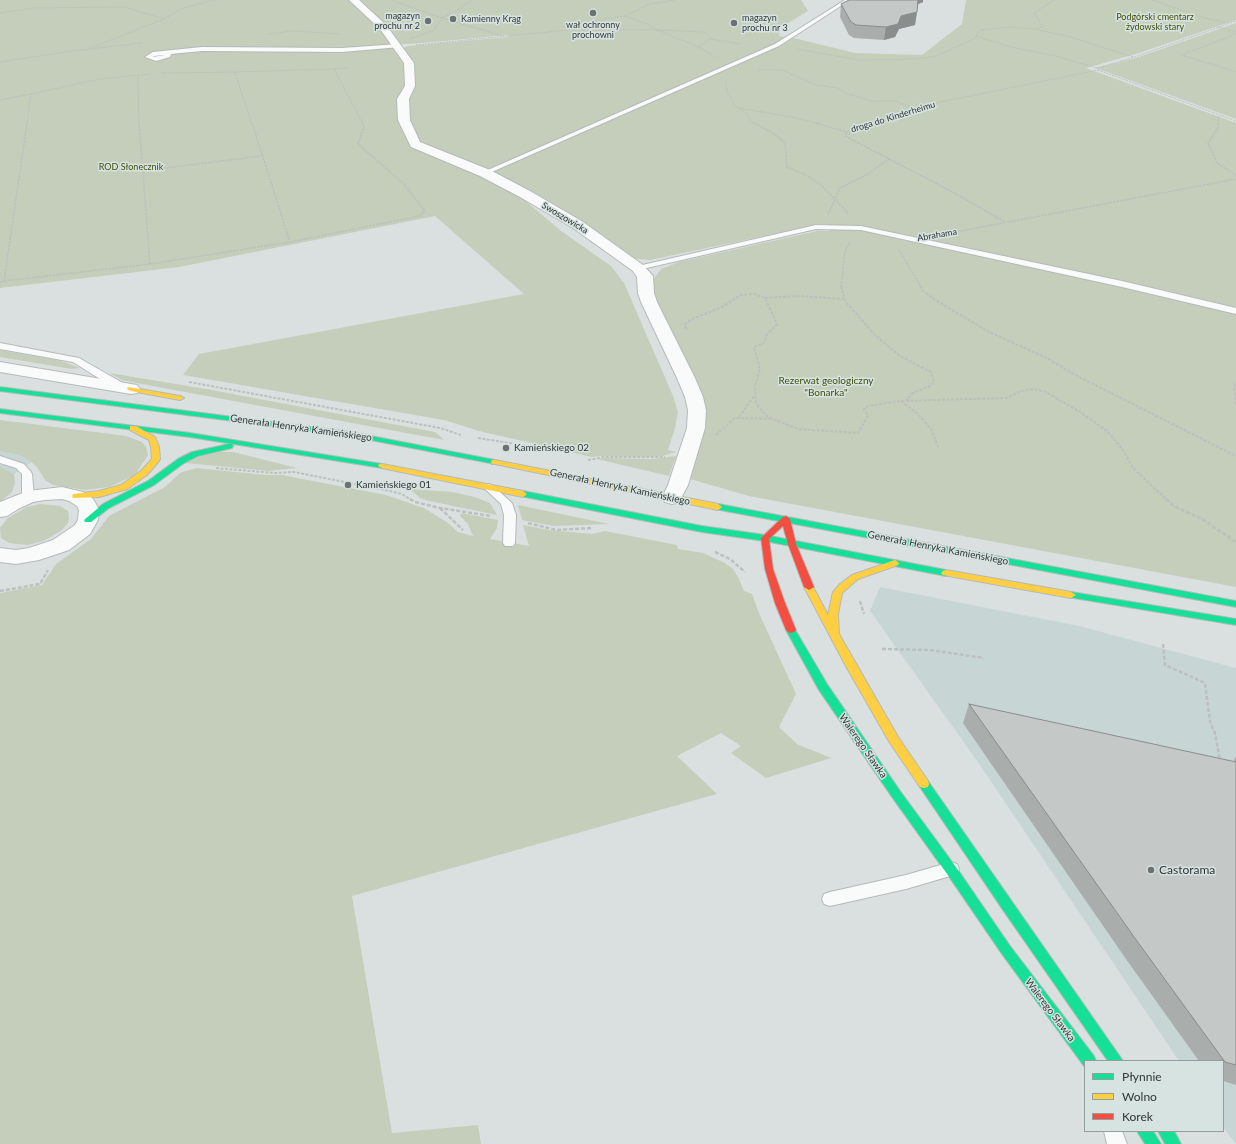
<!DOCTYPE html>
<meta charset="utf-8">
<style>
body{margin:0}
#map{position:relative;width:1236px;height:1144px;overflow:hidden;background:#d9e0df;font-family:Lato,sans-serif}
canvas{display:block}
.legend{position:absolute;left:1084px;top:1060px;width:140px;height:72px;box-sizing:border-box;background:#d6e3e1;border:1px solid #949e9d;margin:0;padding:5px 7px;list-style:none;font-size:12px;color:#313636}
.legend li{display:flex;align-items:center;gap:8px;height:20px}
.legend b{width:20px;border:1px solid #949e9d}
</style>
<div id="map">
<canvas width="1236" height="1144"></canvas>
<ul class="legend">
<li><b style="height:5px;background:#16e098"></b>Płynnie</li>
<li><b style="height:5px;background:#ffcf43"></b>Wolno</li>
<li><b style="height:5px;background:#f24e42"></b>Korek</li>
</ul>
</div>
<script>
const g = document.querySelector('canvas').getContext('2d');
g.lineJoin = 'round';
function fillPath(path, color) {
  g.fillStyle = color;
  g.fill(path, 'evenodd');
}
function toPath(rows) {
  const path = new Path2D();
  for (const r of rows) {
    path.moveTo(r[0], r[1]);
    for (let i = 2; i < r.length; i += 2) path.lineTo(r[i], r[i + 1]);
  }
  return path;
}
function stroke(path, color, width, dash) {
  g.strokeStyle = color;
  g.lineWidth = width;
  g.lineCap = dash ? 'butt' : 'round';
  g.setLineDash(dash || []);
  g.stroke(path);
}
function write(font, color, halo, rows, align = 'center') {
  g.font = font + ' Lato,sans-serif';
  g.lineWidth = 3;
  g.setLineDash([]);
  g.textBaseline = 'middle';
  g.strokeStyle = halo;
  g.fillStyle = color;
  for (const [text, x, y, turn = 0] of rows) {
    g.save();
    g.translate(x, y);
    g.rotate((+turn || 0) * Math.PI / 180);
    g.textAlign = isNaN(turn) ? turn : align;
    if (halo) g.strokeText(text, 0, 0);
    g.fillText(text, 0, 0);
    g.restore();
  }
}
const built = toPath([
 [0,430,62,441,0,484],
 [880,587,1079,626,1236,668,1236,1144,1223,1127,1223,1061,1179,1061,980,765,870,611]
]);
const green = toPath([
 [0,0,352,0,379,27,396,48,404,61,412,145,473,172,521,197,561,231,611,266,624,283,673,396,678,412,675,428,668,450,676,452,663,456,648,457,601,456,592,457,479,431,444,420,183,375,199,354,524,294,435,216,179,267,0,288],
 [358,0,801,0,808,11,780,28,779,36,798,39,855,53,922,55,962,24,966,0,1236,0,1236,20,1139,53,1086,68,1236,123,1236,587,749,496,690,479,706,421,705,403,653,294,653,280,661,269,679,262,817,231,830,231,828,224,811,226,650,260,630,258,573,219,418,141,406,119,412,63,403,48,408,46,509,37,508,35,411,44,398,44],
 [1236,23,1236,119,1096,68,1136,58],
 [0,350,61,361,80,368,72,369,0,357],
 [109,373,206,389,435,432,444,440,142,384,122,380],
 [0,420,126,436,142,442,146,447,148,455,135,475,109,487,85,490,53,485,45,480,37,467,29,460,20,455,0,451],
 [220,452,233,452,297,468,269,471,186,463,199,457],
 [676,456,669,476,597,459,606,458,652,459],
 [0,467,14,474,15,483,12,492,0,502],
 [196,468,266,475,282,475,386,495,424,508,448,523,458,532,473,536,468,524,460,516,462,513,498,520,497,528,490,539,529,546,523,525,549,530,592,534,605,531,677,545,678,549,703,553,725,563,733,569,738,577,744,591,752,594,759,613,796,694,779,727,797,744,831,758,766,778,731,753,741,746,721,733,677,756,717,794,352,896,392,1133,478,1125,481,1144,0,1144,0,593,42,585,56,564,91,539,109,516,165,487,180,473],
 [410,489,452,492,475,497,490,503,497,515,429,501,420,498],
 [41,504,60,506,68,511,69,518,68,523,61,531,43,541,28,545,9,543,1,538,0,528,8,518,27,507],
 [518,505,609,524,554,526,522,520]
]);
const pathFar3 = toPath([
 [391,0,442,18,503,36],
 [1152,0,1201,17,1228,23],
 [0,13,33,8,124,7,164,19],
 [625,16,650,4,676,0],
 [1218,27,1236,32],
 [570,29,609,18,624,16,649,25,657,30,699,47],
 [1036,29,1043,27,1034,13,1054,0],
 [268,34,294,31,341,34],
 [1236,34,1182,55,1236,72],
 [976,36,1011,47,1055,56,1097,68],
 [410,39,434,30,442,18,461,8,472,0],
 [710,39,741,44],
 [416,45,568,30,657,30,705,32,711,38,699,47,715,57],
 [90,48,164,19,183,8,215,0],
 [797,49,859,60,915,59,936,56,974,39,980,30,1009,27,1034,29,1067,36,1134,57],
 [0,62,72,51,142,43],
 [334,69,348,68],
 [758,70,782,70,816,85,837,88,848,94,871,101,896,101,914,109],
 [1098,70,1236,121],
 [235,72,334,69,363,124],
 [162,73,235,72,252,124],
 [138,75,151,74],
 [725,82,728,94,733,100,734,105,747,114,751,122,756,124],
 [31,94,100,79,138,75,139,124],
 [0,100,31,94,27,124],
 [739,108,796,118,820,124],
 [873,124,908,114,917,108,941,102,1098,70,1097,68,1135,57,1236,21],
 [1218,124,1219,115]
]);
const pathFar2 = toPath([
 [754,123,773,133,785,143,787,167,808,176,820,184,848,213],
 [816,123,847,132],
 [876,123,847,132,845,136,947,189,1005,222],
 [1218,123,1218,128,1208,143,1217,163,1236,175],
 [142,171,261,156],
 [828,214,840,188,868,174,889,159],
 [955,232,1236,179],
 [290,242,419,216,425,211,403,183,358,144,364,127,362,123],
 [899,250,921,287],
 [150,264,290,242,252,123],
 [4,281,150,264,139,123],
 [0,282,4,281,27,123],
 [841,287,845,251,850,242]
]);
const pathFar1 = toPath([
 [841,286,845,301,876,336,900,356,931,372,934,382,930,386,913,393,906,400],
 [920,286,923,291,934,299,989,332,1047,358,1075,375,1236,456],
 [765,298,799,296,845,299],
 [686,329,685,324,692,319,722,307,741,295,755,294,765,298,777,324,767,334,764,343,754,347,760,369,755,386,756,404,767,416,798,429,858,433,868,416,864,409,868,406,900,401,1006,398,1021,391,1032,389,1044,391,1080,412,1107,431,1123,450,1133,468,1167,500],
 [189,382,440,428,461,435],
 [1236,384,1234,387,1236,406],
 [901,401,918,414,931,429,938,447],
 [739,417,755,395],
 [716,435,735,418,773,419],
 [478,438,535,447,543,451],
 [588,460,604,457,665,457],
 [216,468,275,473,294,472,390,491,402,494,411,500]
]);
const path = toPath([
 [410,499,415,502,440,508,491,516],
 [1166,499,1174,506,1202,519,1236,542],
 [440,508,463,530],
 [528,523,556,530,592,528],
 [715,552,730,559,745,572],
 [0,591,40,584,48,570],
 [860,601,864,614],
 [1163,644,1165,665,1205,683,1210,722,1215,733,1220,761],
 [882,649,930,650,984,658]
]);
const lane = toPath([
 [845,0,850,0,779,46,487,174,483,174,481,173,775,44,845,0],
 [398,44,401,46,400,47,342,52,202,51,171,54,170,57,156,61,145,57,153,52,202,47,342,48,398,44],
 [163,55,165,55,153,57,154,56,163,55],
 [816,225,861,226,1122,281,1236,308,1236,314,1122,287,861,230,816,229,638,270,634,268,638,266,816,225],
 [0,343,79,358,128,386,123,389,120,388,100,379,73,362,0,349,0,343],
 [0,456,24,464,31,472,32,474,34,497,32,499,28,500,24,499,22,497,22,474,16,468,0,463,0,456],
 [488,484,492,485,512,503,516,515,515,543,513,546,505,546,503,543,504,515,501,504,483,487,488,484],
 [951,862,957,864,959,869,957,874,906,889,830,906,824,904,822,899,824,894,830,892,906,875,951,862],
 [1104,1131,1122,1131,1127,1144,1107,1144,1104,1131]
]);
const street = toPath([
 [349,0,359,0,386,25,414,63,415,86,409,99,410,120,420,142,490,170,530,191,583,222,643,265,653,276,654,293,657,302,695,378,703,397,706,410,705,428,688,485,679,502,672,504,665,502,662,498,668,485,687,428,688,410,685,397,677,378,641,302,638,293,637,277,633,271,573,228,520,197,480,176,411,147,398,120,397,99,405,86,404,63,380,29,349,0],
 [0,362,131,384,137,385,140,389,137,393,131,394,0,372,0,362],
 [62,487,83,492,92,498,95,502,99,510,98,520,90,534,69,550,39,560,16,564,0,562,0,548,16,550,29,548,53,540,75,525,78,520,79,510,77,506,69,501,62,499,45,500,33,502,18,509,7,516,0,517,0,502,28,491,62,487]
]);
const fast = toPath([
 [0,387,350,432,495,460,499,462,495,464,350,436,0,391,0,387],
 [0,409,190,433,382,464,386,466,382,468,190,437,0,413,0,409],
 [229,444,232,444,233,446,232,448,198,456,184,463,154,485,109,508,91,522,85,522,84,520,103,504,148,481,178,459,192,452,229,444],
 [523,491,702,526,765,535,946,570,951,573,946,576,765,541,702,532,520,496,519,494,520,492,523,491],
 [718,504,1236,601,1236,607,715,509,714,507,718,504],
 [1071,592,1236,619,1236,625,1068,597,1066,595,1071,592],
 [791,627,794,628,827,684,900,791,958,870,1010,946,1094,1056,1096,1061,1085,1061,1084,1066,1002,954,950,878,892,797,819,690,786,630,788,628,791,627],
 [924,780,928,781,1123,1061,1108,1061,1003,910,920,787,919,784,920,781,924,780],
 [1137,1131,1153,1131,1161,1144,1145,1144,1137,1131],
 [1158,1131,1174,1131,1181,1144,1165,1144,1158,1131]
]);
const slow = toPath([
 [128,387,180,396,184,398,180,400,131,391,127,389,128,387],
 [130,426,136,426,155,437,159,447,160,459,159,461,147,475,127,489,99,497,73,498,72,496,73,494,99,491,121,485,141,471,152,459,151,447,149,440,130,430,130,426],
 [492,460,495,460,718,504,722,507,718,510,495,464,492,464,491,462,492,460],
 [379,464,382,464,523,491,527,494,523,497,382,468,378,466,379,464],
 [895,560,899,563,898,565,858,579,842,593,838,614,839,634,898,737,928,781,929,784,928,787,924,788,920,787,890,743,847,668,804,587,806,585,812,585,828,615,833,592,840,584,852,575,895,560],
 [946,570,1071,592,1076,595,1071,598,943,575,941,573,943,571,946,570]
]);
const jam = toPath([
 [786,516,790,519,796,544,814,587,809,590,804,587,788,544,783,526,769,539,773,569,785,603,796,630,794,632,791,633,788,632,786,630,775,603,765,569,761,538,783,517,786,516]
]);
const wall = toPath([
 [849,0,923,0,923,2,918,4,915,25,899,29,895,37,884,40,854,38,849,35,840,17,841,4],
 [969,704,1233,762,1236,756,1236,1085,1223,1081,1223,1061,1199,1061,1126,959,963,723]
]);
const shadedWall = toPath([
 [917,0,923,0,923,2,916,5],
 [917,12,915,25,899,29,895,37,884,40,886,27,901,16]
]);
const building = toPath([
 [849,0,918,0,917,12,901,16,898,24,886,27,856,25,851,22,841,4,849,0],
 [969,704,1236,762,1236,1065,1225,1062,1137,941,969,704]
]);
const markers = [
 [593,13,4,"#6c7271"],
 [453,19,4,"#6c7271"],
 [428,21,4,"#6c7271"],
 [734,23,4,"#6c7271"],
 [506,448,4,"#6c7271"],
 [348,485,4,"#6c7271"],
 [1151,870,4,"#6c7271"]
];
const farPoinames = [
 ["magazyn",420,16,"right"],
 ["prochu nr 2",420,26,"right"],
 ["magazyn",742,18],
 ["prochu nr 3",742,28],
 ["Kamienny Krąg",461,19],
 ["wał ochronny",593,25,"center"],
 ["prochowni",593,35,"center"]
];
const farParknames = [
 ["Podgórski cmentarz",1155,17],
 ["żydowski stary",1155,27],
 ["ROD Słonecznik",131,167]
];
const farStreetnames = [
 ["droga do Kinderheimu",893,117,-17],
 ["Swoszowicka",565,218,31],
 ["Abrahama",937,235,-10]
];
const parkNames = [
 ["Rezerwat geologiczny",826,381],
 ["\"Bonarka\"",826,393]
];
const streetNames = [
 ["Generała Henryka Kamieńskiego",301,428,8],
 ["Generała Henryka Kamieńskiego",620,487,12],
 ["Generała Henryka Kamieńskiego",938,548,11],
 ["Walerego Sławka",863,746,55],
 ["Walerego Sławka",1050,1010,53]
];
const poiNames = [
 ["Kamieńskiego 02",514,448],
 ["Kamieńskiego 01",356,485]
];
const nearPoinames = [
 ["Castorama",1159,870]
];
fillPath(built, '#c7d6d4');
fillPath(green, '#c5ceba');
stroke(lane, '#b4bab9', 2);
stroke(street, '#b4bab9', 2);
stroke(fast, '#b4bab9', 2);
stroke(slow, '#b4bab9', 2);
stroke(jam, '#b4bab9', 2);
stroke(pathFar3, '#bdc0bf', 1, [2, 1]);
stroke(pathFar2, '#bdc0bf', 1.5, [2.5, 1]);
stroke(pathFar1, '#bdc0bf', 2, [3, 1.5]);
stroke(path, '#bdc0bf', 2.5, [4, 2]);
fillPath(lane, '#f9fafa');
fillPath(street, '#f9fafa');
fillPath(fast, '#16e098');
fillPath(slow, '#ffcf43');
fillPath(jam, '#f24e42');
fillPath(wall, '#a9adab');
fillPath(shadedWall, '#898d8b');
fillPath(building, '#c4c9c7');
stroke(building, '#898d8b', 1);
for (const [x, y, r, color] of markers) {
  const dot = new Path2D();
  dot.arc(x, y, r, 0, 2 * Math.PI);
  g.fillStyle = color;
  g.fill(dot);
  stroke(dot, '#d6e3e1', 1.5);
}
write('9px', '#313636', '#d6e3e1', farPoinames, 'left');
write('9px', '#424f07', '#d6e3e1', farParknames);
write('9px', '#313636', '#d6e3e1', farStreetnames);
write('10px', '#424f07', '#d6e3e1', parkNames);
write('10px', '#313636', '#d6e3e1', streetNames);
write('10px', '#313636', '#d6e3e1', poiNames, 'left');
write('12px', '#313636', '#d6e3e1', nearPoinames, 'left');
</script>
